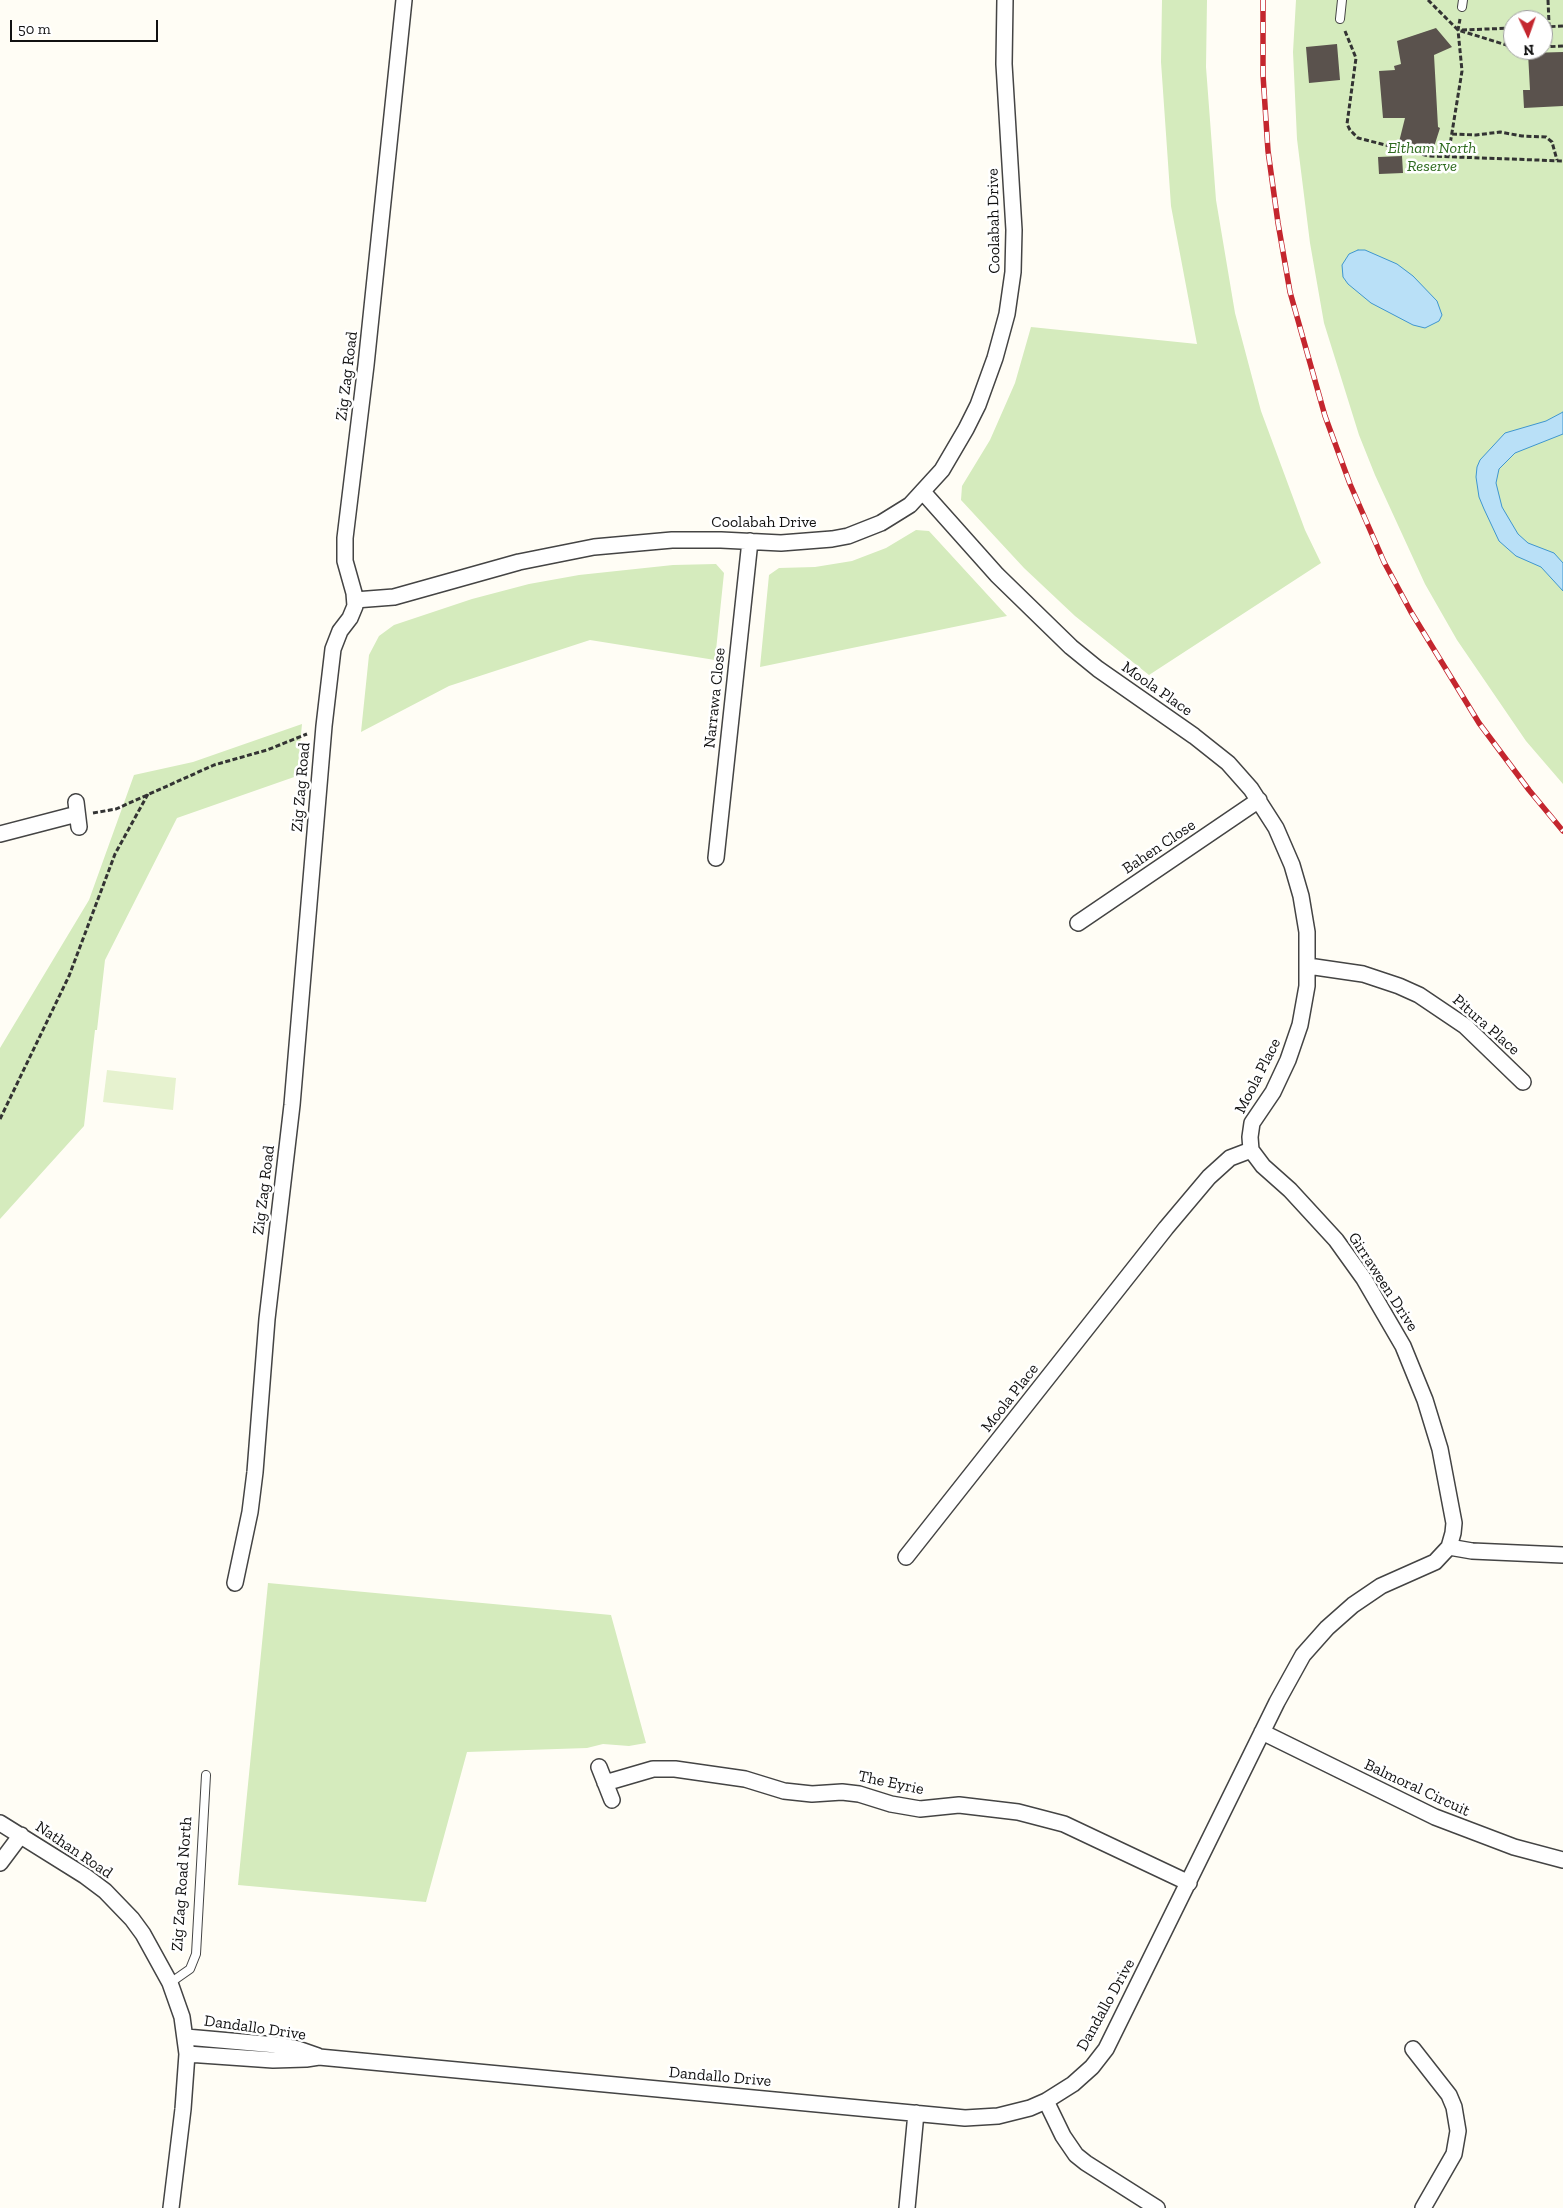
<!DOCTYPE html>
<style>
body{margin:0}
#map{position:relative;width:1563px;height:2208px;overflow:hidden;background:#fffdf5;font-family:"Zilla Slab",serif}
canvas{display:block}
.north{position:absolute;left:1503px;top:10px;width:50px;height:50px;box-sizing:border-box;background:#fff;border:1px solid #a0a0a0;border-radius:50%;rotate:177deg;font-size:14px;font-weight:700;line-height:20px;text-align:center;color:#111}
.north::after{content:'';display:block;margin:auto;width:18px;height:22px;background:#c4262e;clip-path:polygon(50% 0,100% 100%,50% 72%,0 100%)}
.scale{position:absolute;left:10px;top:20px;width:148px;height:22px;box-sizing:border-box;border:2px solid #111;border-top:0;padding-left:6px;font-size:15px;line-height:18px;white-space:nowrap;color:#111;-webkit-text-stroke:4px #fff;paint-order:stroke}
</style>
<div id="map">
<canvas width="1563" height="2208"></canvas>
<div class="north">N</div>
<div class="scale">50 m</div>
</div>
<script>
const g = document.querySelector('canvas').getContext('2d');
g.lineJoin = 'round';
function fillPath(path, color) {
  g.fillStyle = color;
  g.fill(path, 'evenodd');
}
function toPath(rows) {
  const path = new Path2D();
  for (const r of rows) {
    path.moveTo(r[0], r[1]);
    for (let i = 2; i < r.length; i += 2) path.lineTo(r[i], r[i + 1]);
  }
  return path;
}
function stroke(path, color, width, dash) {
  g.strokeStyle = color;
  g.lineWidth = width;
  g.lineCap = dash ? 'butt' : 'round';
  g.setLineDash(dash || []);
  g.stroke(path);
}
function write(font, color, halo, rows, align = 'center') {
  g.font = font + ' "Zilla Slab",serif';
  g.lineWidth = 5;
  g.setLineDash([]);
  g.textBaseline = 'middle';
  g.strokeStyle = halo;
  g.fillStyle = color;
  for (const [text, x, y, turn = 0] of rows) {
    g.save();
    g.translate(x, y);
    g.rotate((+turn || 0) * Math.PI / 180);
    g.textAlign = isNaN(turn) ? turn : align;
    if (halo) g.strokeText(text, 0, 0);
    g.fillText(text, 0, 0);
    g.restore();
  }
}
const green = toPath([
 [1162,0,1207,0,1206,67,1216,200,1235,313,1261,411,1305,530,1321,563,1149,675,1075,616,1024,568,961,500,962,486,990,440,1015,383,1031,327,1197,344,1171,206,1161,62],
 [1296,0,1563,0,1563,784,1526,741,1457,640,1425,584,1375,475,1359,435,1324,323,1310,243,1297,139,1293,52],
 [1513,20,1543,20,1543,50,1513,50],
 [916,530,929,531,1007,616,760,667,769,575,779,568,815,567,852,561,886,548],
 [716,564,724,573,715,660,590,640,449,686,361,732,369,655,379,636,394,625,472,599,529,584,579,575,673,565],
 [302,724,297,776,177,818,105,960,97,1030,95,1030,84,1126,0,1219,0,1048,89,900,134,775,193,762],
 [268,1583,611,1615,646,1743,629,1746,603,1744,587,1748,467,1752,426,1902,238,1885]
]);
const pitch = toPath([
 [107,1070,176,1078,173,1110,103,1102]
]);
const water = toPath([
 [1358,250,1365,250,1397,264,1413,276,1437,301,1442,315,1439,321,1425,328,1413,325,1371,303,1348,284,1343,277,1342,265,1349,254,1358,250],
 [1563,412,1563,434,1515,453,1499,469,1496,483,1502,507,1518,534,1528,543,1554,553,1563,563,1563,591,1541,567,1516,556,1499,541,1484,509,1479,497,1476,477,1477,467,1480,460,1505,433,1546,421,1563,412]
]);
const building = toPath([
 [1436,28,1452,47,1434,55,1438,127,1440,128,1433,150,1399,142,1405,118,1383,118,1379,71,1395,70,1394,66,1401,64,1397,41],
 [1337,44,1340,80,1309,83,1306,47],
 [1563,52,1563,106,1524,108,1523,90,1530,90,1528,53],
 [1402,156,1403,173,1379,174,1378,157]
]);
const path = toPath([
 [1428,0,1458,30,1513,47],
 [1548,0,1550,46],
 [1543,27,1563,26],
 [1462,30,1513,28],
 [1345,31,1356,58,1347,124,1350,130,1358,138,1429,156,1563,161],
 [1543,47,1563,46],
 [1452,134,1476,135,1500,132,1522,136,1546,137,1552,142,1557,160],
 [1448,157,1462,71,1458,30,1460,19],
 [93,813,116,809,214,765,267,750,307,734],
 [0,1119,69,976,115,854,148,794]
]);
const lane = toPath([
 [1462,7,1463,0],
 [1340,19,1342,0],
 [170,1983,190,1969,196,1954,206,1775]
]);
const street = toPath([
 [355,600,394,597,519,562,594,547,672,540,721,540,781,543,832,539,848,536,881,523,910,505,942,470,966,429,978,405,995,358,1007,314,1013,272,1014,230,1004,64,1005,0],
 [76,802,79,827],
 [0,834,77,814],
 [716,858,750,541],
 [1078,923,1259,800],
 [1308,966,1363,974,1399,986,1419,995,1465,1026,1523,1082],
 [1449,1547,1472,1551,1563,1555],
 [906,1557,1166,1228,1209,1177,1230,1158,1251,1150],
 [235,1583,250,1512,255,1472,267,1319,292,1105,324,726,333,649,340,631,350,618,355,606,354,593,345,561,345,538,366,365,404,0],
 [1262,1732,1435,1817,1514,1847,1563,1860],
 [599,1767,612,1800],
 [605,1783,653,1769,675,1769,745,1779,784,1791,812,1794,842,1792,859,1794,891,1804,920,1809,959,1805,1018,1812,1064,1824,1189,1883],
 [0,1823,85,1876,105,1891,132,1919,143,1934,170,1983,182,2017,187,2054,183,2109,171,2208],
 [0,1863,21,1835],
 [186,2037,276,2045,298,2049,318,2056],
 [1413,2049,1449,2095,1454,2107,1458,2131,1454,2154,1423,2208],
 [187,2054,273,2060,306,2059,319,2057,965,2118,998,2116,1030,2108,1046,2101,1073,2084,1092,2067,1106,2049,1277,1702,1303,1655,1327,1628,1353,1605,1381,1586,1435,1562,1449,1547,1453,1533,1454,1523,1440,1449,1425,1400,1403,1346,1364,1279,1336,1240,1290,1190,1263,1166,1251,1150,1250,1137,1252,1123,1273,1092,1288,1060,1300,1025,1307,986,1307,932,1301,896,1292,865,1276,828,1251,789,1228,763,1194,736,1098,669,1071,647,997,575,923,492],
 [1046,2101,1063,2136,1076,2155,1086,2163,1157,2208],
 [907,2208,916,2113]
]);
const rail = toPath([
 [1263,0,1263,75,1268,151,1278,223,1290,292,1325,416,1350,484,1384,562,1411,612,1479,723,1529,790,1563,831]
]);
const parkNames = [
 ["Eltham North",1432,148],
 ["Reserve",1432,166]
];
const streetNames = [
 ["Coolabah Drive",994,221,-91],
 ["Zig Zag Road",347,376,-83],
 ["Coolabah Drive",764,522],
 ["Moola Place",1157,689,35],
 ["Narrawa Close",715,698,-84],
 ["Zig Zag Road",301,787,-85],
 ["Bahen Close",1159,847,-34],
 ["Pitura Place",1486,1025,41],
 ["Moola Place",1258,1076,-63],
 ["Zig Zag Road",264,1190,-83],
 ["Girraween Drive",1383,1282,57],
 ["Moola Place",1010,1398,-52],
 ["The Eyrie",891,1783,12],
 ["Balmoral Circuit",1417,1788,25],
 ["Nathan Road",74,1850,34],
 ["Zig Zag Road North",182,1884,-86],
 ["Dandallo Drive",1106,2005,-61],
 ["Dandallo Drive",255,2028,8],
 ["Dandallo Drive",720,2077,5]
];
fillPath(green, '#d5ebbd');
fillPath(pitch, '#e6f2cf');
fillPath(water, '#b9e0f7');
stroke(water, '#3f96cf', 1);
fillPath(building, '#5a524d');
stroke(lane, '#444', 10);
stroke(street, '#444', 18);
stroke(path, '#333', 3, [5, 2.5]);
stroke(lane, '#fff', 8);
stroke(street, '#fff', 15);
stroke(rail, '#c4262e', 5.5);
stroke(rail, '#fff', 4, [11]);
write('italic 16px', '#2f6b1f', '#fff', parkNames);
write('16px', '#111', '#fff', streetNames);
</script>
